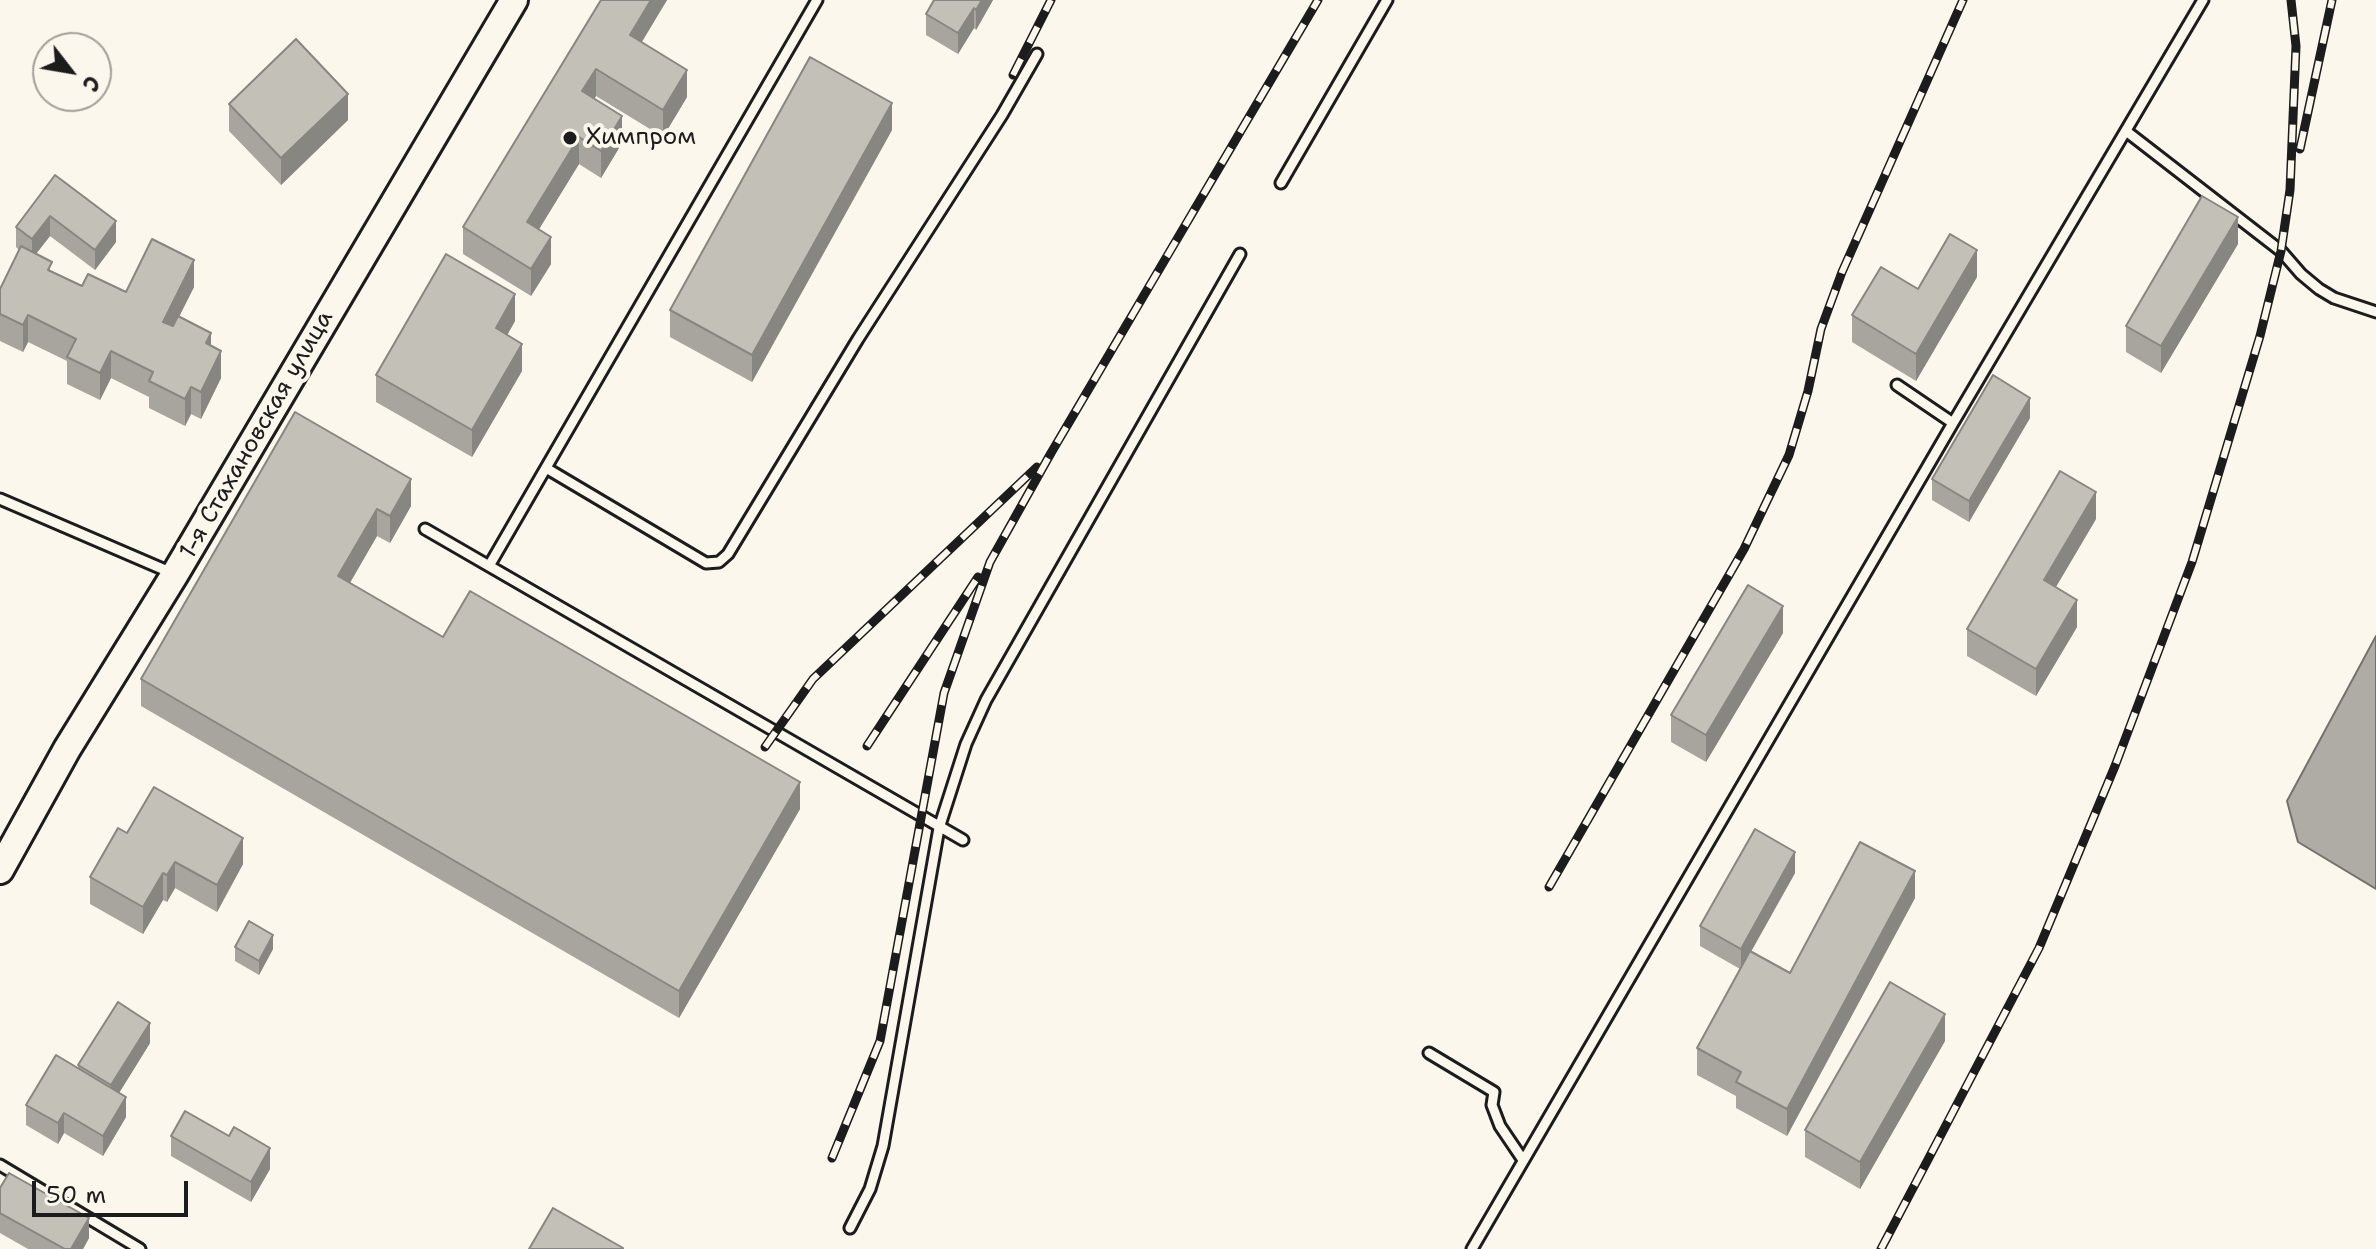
<!DOCTYPE html>
<meta charset="utf-8">
<style>
body{margin:0}
#map{position:relative;width:2376px;height:1249px;overflow:hidden;background:#fbf7ec;font-family:"Shantell Sans",sans-serif}
canvas{display:block}
.north{position:absolute;left:32px;top:32px;width:80px;height:80px;box-sizing:border-box;background:#fbf7ec;border:2px solid #a29f99;border-radius:50%;rotate:121deg;font-size:22px;font-weight:700;line-height:32px;text-align:center;color:#1c1c1c}
.north::after{content:'';display:block;margin:auto;width:28px;height:36px;background:#1c1c1c;clip-path:polygon(50% 0,100% 100%,50% 72%,0 100%)}
.scale{position:absolute;left:32px;top:1181px;width:156px;height:36px;box-sizing:border-box;border:4px solid #1c1c1c;border-top:0;padding-left:10px;font-size:24px;line-height:28px;white-space:nowrap;color:#1c1c1c;-webkit-text-stroke:6px #fbf7ec;paint-order:stroke}
</style>
<div id="map">
<canvas width="2376" height="1249"></canvas>
<div class="north">С</div>
<div class="scale">50 m</div>
</div>
<script>
const g = document.querySelector('canvas').getContext('2d');
g.lineJoin = 'round';
function fillPath(path, color) {
  g.fillStyle = color;
  g.fill(path, 'evenodd');
}
function toPath(rows) {
  const path = new Path2D();
  for (const r of rows) {
    path.moveTo(r[0], r[1]);
    for (let i = 2; i < r.length; i += 2) path.lineTo(r[i], r[i + 1]);
  }
  return path;
}
function stroke(path, color, width, dash) {
  g.strokeStyle = color;
  g.lineWidth = width;
  g.lineCap = dash ? 'butt' : 'round';
  g.setLineDash(dash || []);
  g.stroke(path);
}
function write(font, color, halo, rows, align = 'center') {
  g.font = font + ' "Shantell Sans",sans-serif';
  g.lineWidth = 8;
  g.setLineDash([]);
  g.textBaseline = 'middle';
  g.strokeStyle = halo;
  g.fillStyle = color;
  for (const [text, x, y, turn = 0] of rows) {
    g.save();
    g.translate(x, y);
    g.rotate((+turn || 0) * Math.PI / 180);
    g.textAlign = isNaN(turn) ? turn : align;
    if (halo) g.strokeText(text, 0, 0);
    g.fillText(text, 0, 0);
    g.restore();
  }
}
const water = toPath([
 [2376,636,2376,889,2298,842,2287,801,2376,636]
]);
const service = toPath([
 [2126,131,2281,251,2301,274,2319,289,2334,298,2376,312],
 [1281,183,1387,0],
 [1897,385,1953,423],
 [546,468,706,563,719,562,728,554,858,339,1002,115,1037,54],
 [0,499,172,573],
 [425,529,963,840],
 [489,566,817,0],
 [1429,1053,1494,1092,1492,1105,1500,1126,1523,1160],
 [0,1165,140,1249],
 [850,1228,870,1189,883,1146,939,828,966,744,986,700,1240,254],
 [1472,1249,1953,423,2203,0]
]);
const secondary = toPath([
 [0,870,67,749,175,574,514,0]
]);
const rail = toPath([
 [1013,75,1051,0],
 [2300,149,2332,0],
 [867,746,978,577],
 [765,747,813,679,1037,467],
 [1549,887,1744,549,1789,455,1808,391,1821,329,1842,272,1963,0],
 [832,1158,880,1041,944,693,990,562,1051,453,1318,0],
 [1881,1249,2039,948,2115,766,2192,562,2260,336,2281,251,2290,190,2296,46,2291,0]
]);
const wall = toPath([
 [601,0,667,0,642,42,687,97,663,137,596,96,594,99,622,143,601,178,579,164,538,230,551,264,531,296,463,254,463,227],
 [934,0,993,0,976,30,974,28,958,54,926,35,926,14],
 [229,104,348,120,281,185,229,131],
 [892,130,752,382,670,337,670,310],
 [55,175,116,242,95,270,50,236,36,254,52,272,82,286,126,292,194,287,179,317,211,346,221,378,201,419,191,414,185,426,149,408,149,397,111,378,100,400,67,384,67,361,28,342,23,352,0,341,0,289,19,250,16,247,16,227],
 [2238,244,2161,373,2126,352,2126,326],
 [1977,277,1916,381,1852,342,1852,315,1918,289],
 [515,321,507,335,522,371,472,457,376,402,376,375],
 [2030,418,1969,522,1932,500,1932,479],
 [411,479,411,506,390,543,377,536,350,583,443,637,800,809,679,1018,141,706,141,679],
 [2096,519,2056,587,2077,627,2036,696,1967,656,1967,629],
 [1783,633,1706,762,1671,742,1671,715],
 [127,833,243,864,217,912,175,888,167,902,163,900,143,934,90,904,90,877],
 [1795,873,1751,952,1790,973,1915,898,1787,1136,1736,1108,1736,1096,1697,1075,1697,1048,1740,969,1700,946,1700,926],
 [235,947,273,949,259,975,235,961],
 [1945,1041,1860,1189,1805,1157,1805,1130],
 [150,1043,119,1093,126,1117,103,1156,64,1133,58,1144,26,1125,26,1105,78,1068,78,1065],
 [171,1136,270,1169,251,1202,171,1156],
 [0,1188,89,1238,83,1249,28,1249,0,1233]
]);
const shadedWall = toPath([
 [651,0,667,0,630,61,630,35],
 [982,0,993,0,976,30,976,10],
 [974,8,974,28,958,54,958,33],
 [596,69,596,96,582,118,582,91],
 [687,70,687,97,663,137,663,110],
 [348,94,348,120,281,185,281,158],
 [892,103,892,130,752,382,752,355],
 [622,116,622,143,601,178,601,151],
 [579,137,579,164,527,249,527,222],
 [50,216,50,236,32,259,32,239],
 [2238,217,2238,244,2161,373,2161,346],
 [116,221,116,242,95,270,95,250],
 [551,237,551,264,531,296,531,269],
 [1977,250,1977,277,1916,381,1916,354],
 [194,260,194,287,163,348,163,322],
 [515,294,515,321,496,355,496,328],
 [28,315,28,342,23,352,23,325],
 [211,333,211,360,206,343],
 [522,344,522,371,472,457,472,430],
 [111,351,111,378,100,400,100,373],
 [221,351,221,378,201,419,201,392],
 [191,387,191,414,185,426,185,399],
 [2030,398,2030,418,1969,522,1969,501],
 [411,479,411,506,390,543,390,516],
 [2096,492,2096,519,2044,607,2044,580],
 [377,509,377,536,338,603,338,576],
 [2077,600,2077,627,2036,696,2036,669],
 [1783,606,1783,633,1706,762,1706,735],
 [800,782,800,809,679,1018,679,991],
 [243,838,243,864,217,912,217,885],
 [1795,852,1795,873,1741,969,1741,949],
 [175,862,175,888,167,902,167,875],
 [1915,871,1915,898,1787,1136,1787,1109],
 [163,873,163,900,143,934,143,907],
 [273,935,273,949,259,975,259,961],
 [1945,1014,1945,1041,1860,1189,1860,1162],
 [150,1023,150,1043,111,1106,111,1085],
 [126,1097,126,1117,103,1156,103,1136],
 [64,1113,64,1133,58,1144,58,1123],
 [270,1148,270,1169,251,1202,251,1182],
 [89,1218,89,1238,83,1249,71,1249]
]);
const building = toPath([
 [601,0,651,0,630,35,687,70,663,110,596,69,582,91,622,116,601,151,579,137,527,222,551,237,531,269,463,227,601,0],
 [934,0,982,0,976,10,974,8,958,33,926,14,934,0],
 [296,39,348,94,281,158,229,104,296,39],
 [810,57,892,103,752,355,670,310,810,57],
 [55,175,116,221,95,250,50,216,32,239,16,227,55,175],
 [2202,196,2238,217,2161,346,2126,326,2202,196],
 [1950,234,1977,250,1916,354,1852,315,1881,267,1918,289,1950,234],
 [152,239,194,260,163,322,173,326,178,316,211,333,206,343,221,351,201,392,191,387,185,399,149,381,153,372,111,351,100,373,67,357,76,339,28,315,23,325,0,314,0,289,21,246,52,262,48,270,82,286,88,274,126,292,152,239],
 [446,254,515,294,496,328,522,344,472,430,376,375,446,254],
 [1993,375,2030,398,1969,501,1932,479,1993,375],
 [295,412,411,479,390,516,377,509,338,576,443,637,470,591,800,782,679,991,141,679,295,412],
 [2060,471,2096,492,2044,580,2077,600,2036,669,1967,629,2060,471],
 [1748,585,1783,606,1706,735,1671,715,1748,585],
 [154,787,243,838,217,885,175,862,167,875,163,873,143,907,90,877,118,828,127,833,154,787],
 [1755,829,1795,852,1741,949,1700,926,1755,829],
 [1860,842,1915,871,1787,1109,1736,1082,1741,1072,1697,1048,1750,951,1790,973,1860,842],
 [249,921,273,935,259,961,235,947,249,921],
 [1890,982,1945,1014,1860,1162,1805,1130,1890,982],
 [118,1002,150,1023,111,1085,78,1065,118,1002],
 [56,1055,126,1097,103,1136,64,1113,58,1123,26,1105,56,1055],
 [185,1111,229,1136,234,1127,270,1148,251,1182,171,1136,185,1111],
 [9,1173,89,1218,71,1249,65,1249,0,1213,0,1188,9,1173],
 [553,1208,623,1248,623,1249,529,1249,553,1208]
]);
const markers = [
 [570,138,8,"#1c1c1c"]
];
const poiNames = [
 ["Химпром",586,138]
];
const streetNames = [
 ["1-я Стахановская улица",257,435,-60]
];
fillPath(water, '#afaca5');
stroke(water, '#74726e', 2);
stroke(service, '#1c1c1c', 15);
stroke(secondary, '#1c1c1c', 32);
stroke(service, '#fbf7ec', 9);
stroke(secondary, '#fbf7ec', 26);
stroke(rail, '#1c1c1c', 9);
stroke(rail, '#fbf7ec', 6, [18]);
fillPath(wall, '#a8a59e');
fillPath(shadedWall, '#888681');
fillPath(building, '#c3c0b8');
stroke(building, '#888681', 2);
for (const [x, y, r, color] of markers) {
  const dot = new Path2D();
  dot.arc(x, y, r, 0, 2 * Math.PI);
  g.fillStyle = color;
  g.fill(dot);
  stroke(dot, '#fbf7ec', 3);
}
write('24px', '#1c1c1c', '#fbf7ec', poiNames, 'left');
write('24px', '#1c1c1c', '#fbf7ec', streetNames);
</script>
